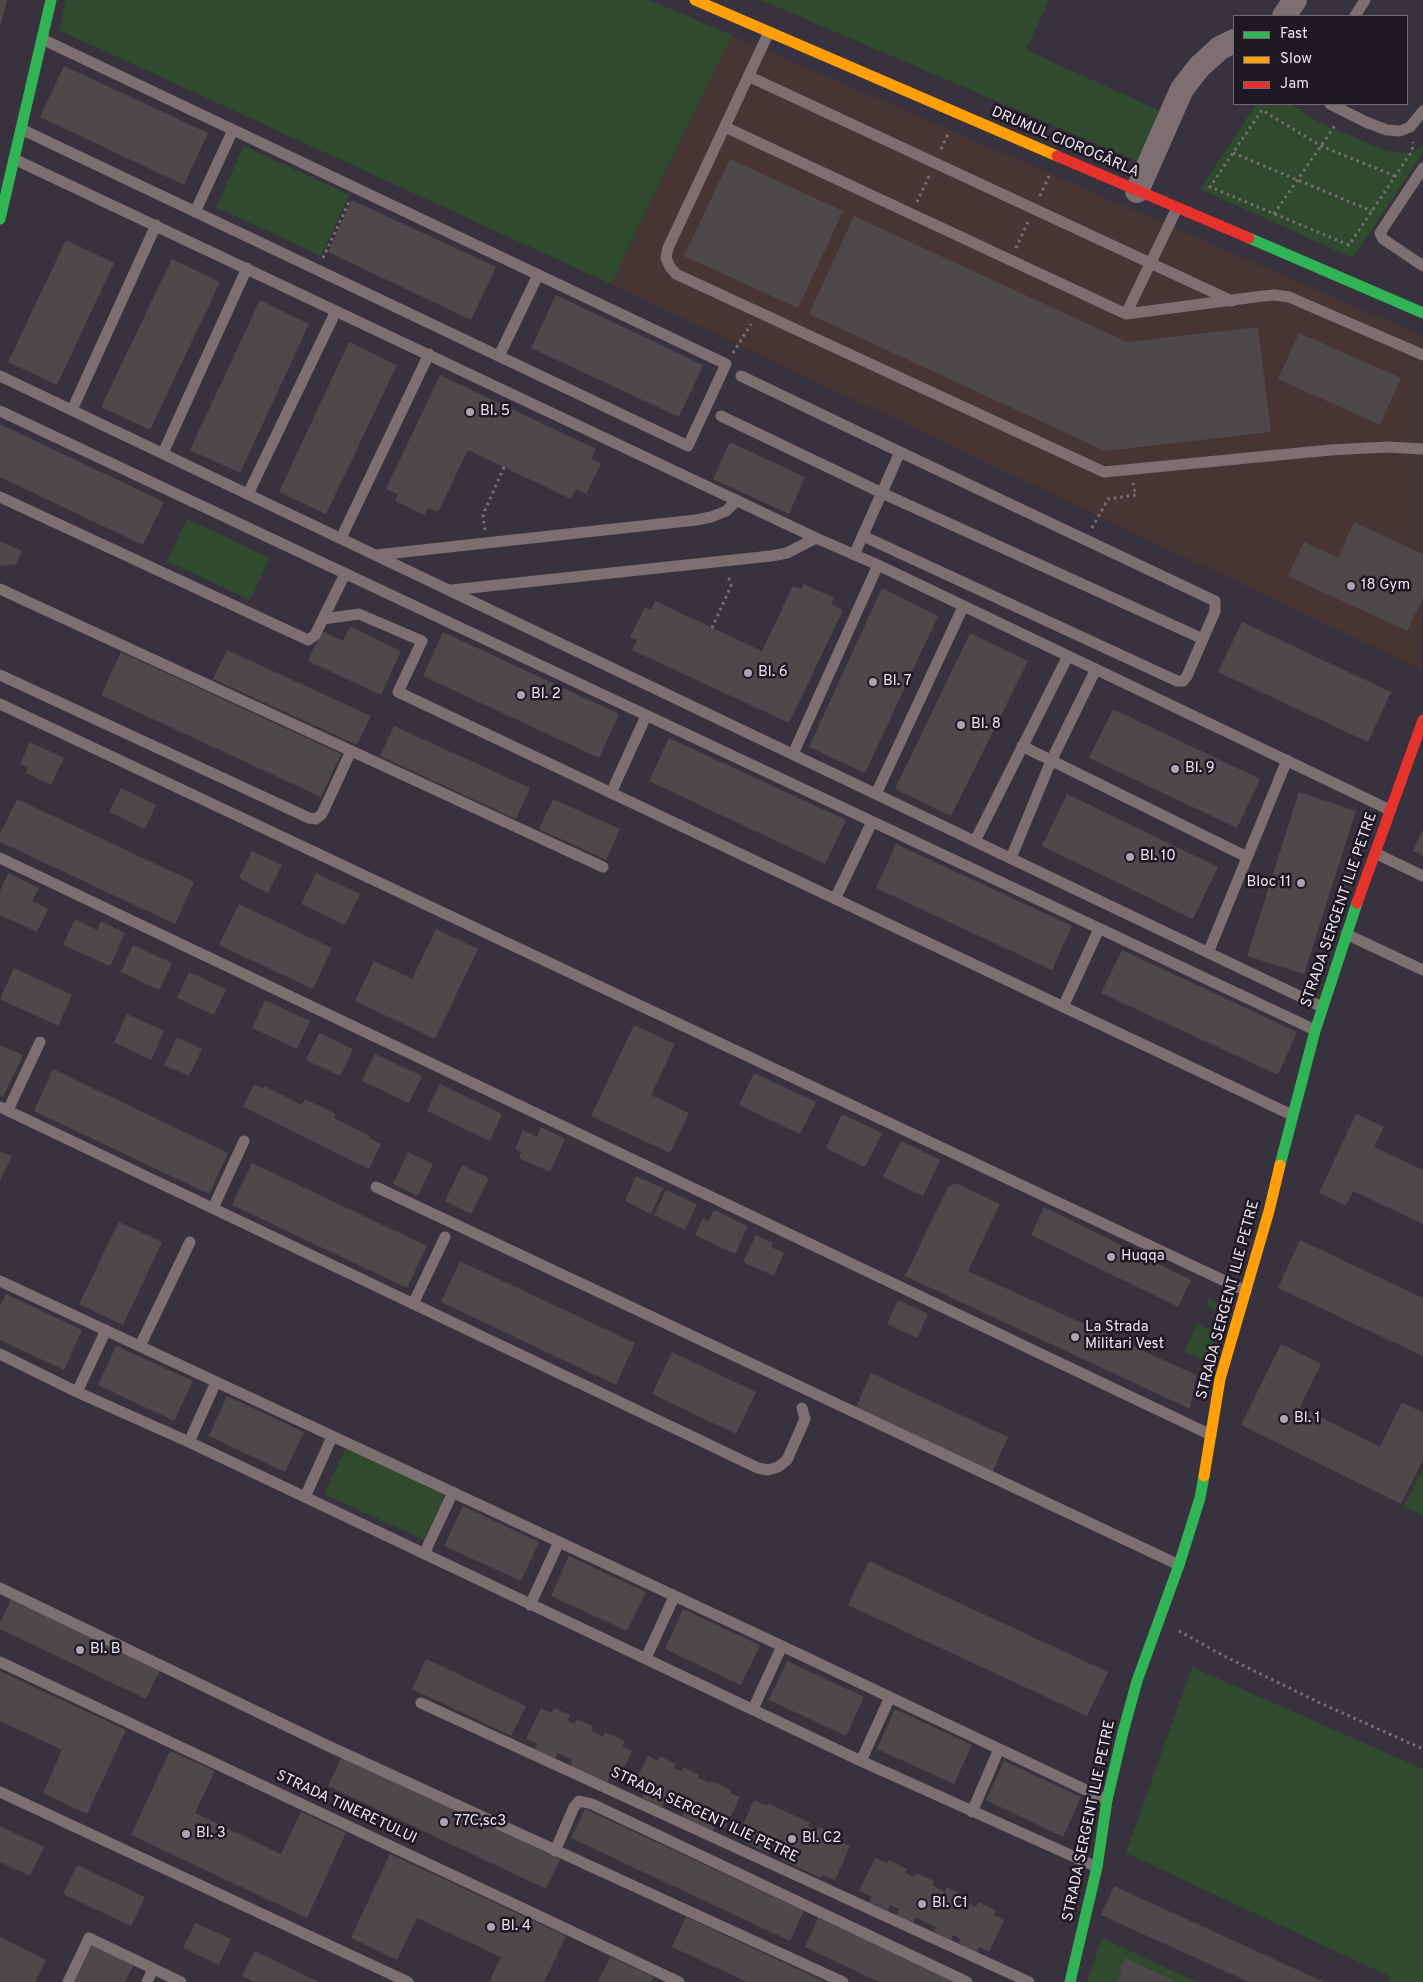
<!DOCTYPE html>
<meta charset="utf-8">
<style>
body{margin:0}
#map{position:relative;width:1423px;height:1982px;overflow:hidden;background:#38323f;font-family:Overpass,sans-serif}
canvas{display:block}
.legend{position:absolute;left:1233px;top:15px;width:175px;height:90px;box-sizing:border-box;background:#1d1822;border:1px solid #6f6975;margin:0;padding:6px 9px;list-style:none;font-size:15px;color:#e9e3f2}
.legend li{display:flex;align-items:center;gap:10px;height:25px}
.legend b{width:25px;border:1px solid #6f6975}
</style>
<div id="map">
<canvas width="1423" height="1982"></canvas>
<ul class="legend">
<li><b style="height:6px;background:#30b455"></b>Fast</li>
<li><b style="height:6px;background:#ff9f0a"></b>Slow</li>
<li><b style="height:6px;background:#e5322d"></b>Jam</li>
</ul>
</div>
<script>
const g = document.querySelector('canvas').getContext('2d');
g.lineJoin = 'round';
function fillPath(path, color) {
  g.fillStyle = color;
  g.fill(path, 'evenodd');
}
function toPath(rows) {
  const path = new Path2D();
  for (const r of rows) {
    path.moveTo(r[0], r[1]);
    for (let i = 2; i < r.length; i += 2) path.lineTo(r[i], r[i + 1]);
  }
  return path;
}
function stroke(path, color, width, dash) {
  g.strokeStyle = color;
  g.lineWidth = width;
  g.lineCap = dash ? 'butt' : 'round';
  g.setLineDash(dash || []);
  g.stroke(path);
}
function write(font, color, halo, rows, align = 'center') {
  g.font = font + ' Overpass,sans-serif';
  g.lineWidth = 5;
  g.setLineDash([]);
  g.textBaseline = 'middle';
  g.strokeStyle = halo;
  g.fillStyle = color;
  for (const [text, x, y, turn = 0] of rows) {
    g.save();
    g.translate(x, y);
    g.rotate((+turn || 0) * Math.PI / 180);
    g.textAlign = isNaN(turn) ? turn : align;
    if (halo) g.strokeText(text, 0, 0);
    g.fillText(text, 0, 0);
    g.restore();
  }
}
const commercial = toPath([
 [732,35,1423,336,1422,670,611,284]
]);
const green = toPath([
 [66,0,649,0,732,35,611,284,59,30],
 [761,0,1049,0,1026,50,1167,114,1144,164],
 [1256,104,1290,104,1322,124,1387,151,1402,153,1415,151,1423,146,1423,153,1353,258,1200,189],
 [244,146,349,195,321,256,216,207],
 [187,519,270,558,250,600,167,561],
 [1209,1299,1224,1306,1208,1362,1184,1352,1197,1324,1210,1330,1218,1311,1206,1305],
 [346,1448,445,1494,424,1540,324,1494],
 [1423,1469,1423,1516,1404,1506],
 [1192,1667,1423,1769,1423,1982,1389,1982,1391,1977,1126,1853],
 [1102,1938,1196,1982,1087,1982]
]);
const building = toPath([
 [0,0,7,0,1,24,0,24],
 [64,66,208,133,184,185,40,117],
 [730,159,843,211,798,308,684,256],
 [352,200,496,267,471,320,328,252],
 [854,216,1127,342,1258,327,1271,432,1105,451,809,314],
 [66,240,114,263,57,385,8,362],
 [172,259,220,282,150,430,101,407],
 [556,295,703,365,679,417,531,348],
 [260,300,309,324,240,473,190,450],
 [1299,333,1401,378,1380,425,1278,379],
 [349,342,397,365,326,514,279,492],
 [440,375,596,449,591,459,601,464,586,494,576,489,571,499,468,450,438,512,428,508,424,515,395,501,398,494,386,489],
 [0,424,164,502,143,545,0,477],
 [730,442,805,477,789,514,713,479],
 [1354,522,1423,554,1423,598,1407,631,1288,576,1304,542,1338,558],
 [0,541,22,551,16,564,0,566],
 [804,584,834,598,831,604,843,610,789,723,632,650,637,640,630,637,645,607,651,610,655,601,762,651,793,586,801,589],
 [882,588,938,616,865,773,809,747],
 [1242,622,1391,692,1368,742,1218,672],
 [350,626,401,651,381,695,308,661,322,631,343,641],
 [443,632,619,714,599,758,423,676],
 [970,633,1028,661,951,816,895,789],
 [227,650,371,716,357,745,213,679],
 [121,652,341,754,321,797,101,695],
 [1113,709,1260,779,1237,828,1089,758],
 [394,726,530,788,516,819,380,756],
 [669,738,846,820,825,864,649,781],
 [30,742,64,758,51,785,26,773,28,768,20,764],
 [121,788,156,805,145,829,109,812],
 [1299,792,1356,811,1304,974,1247,956],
 [1067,794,1218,867,1193,919,1042,846],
 [17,799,194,882,175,924,0,842,0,834],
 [553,799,620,829,606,860,539,829],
 [1423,830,1423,856,1413,851],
 [896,844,1072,926,1052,970,876,888],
 [252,851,282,865,268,893,239,878],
 [8,873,39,888,32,901,48,909,37,932,0,915,0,891],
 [316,873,360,894,345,925,301,904],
 [239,904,332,948,313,989,219,945],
 [75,919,97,930,101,921,125,933,110,966,63,945],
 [436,929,478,949,435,1039,355,1001,374,961,412,979],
 [133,945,172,963,159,990,121,972],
 [1122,950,1297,1032,1278,1075,1101,993],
 [14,968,72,995,58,1026,0,999],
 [189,972,226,989,214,1015,177,998],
 [265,1000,310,1021,297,1049,252,1028],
 [127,1014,164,1031,151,1060,114,1042],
 [634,1025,675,1044,651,1095,689,1113,670,1153,591,1116],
 [319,1033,353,1049,340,1076,306,1060],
 [177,1037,202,1049,189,1076,164,1065],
 [0,1045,23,1055,3,1097,0,1095],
 [375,1054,422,1076,409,1103,362,1081],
 [53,1069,228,1153,209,1194,34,1111],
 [754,1073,816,1102,800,1134,739,1105],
 [254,1084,264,1089,265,1086,302,1105,305,1099,336,1114,334,1118,370,1136,369,1138,381,1144,369,1169,243,1107],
 [440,1084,502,1114,490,1141,427,1111],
 [842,1114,882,1133,865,1167,826,1148],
 [1356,1114,1384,1127,1374,1147,1423,1170,1423,1224,1353,1191,1346,1206,1319,1193],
 [541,1127,565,1139,550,1172,519,1158,521,1152,515,1149,523,1130,537,1137],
 [901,1141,940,1160,923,1196,883,1177],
 [0,1151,12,1156,0,1181],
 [408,1152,433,1164,418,1196,393,1184],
 [252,1163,427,1246,407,1288,232,1205],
 [462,1165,489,1178,471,1214,445,1201],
 [636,1176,663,1188,651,1214,625,1201],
 [955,1183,1000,1204,968,1271,1196,1375,1190,1409,905,1276,948,1187],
 [666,1190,697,1204,685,1230,654,1215],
 [1044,1207,1191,1280,1178,1307,1031,1235],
 [714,1210,748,1226,735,1254,695,1235,703,1218,708,1221],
 [119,1222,162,1242,123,1325,79,1304],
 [756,1235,773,1243,771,1247,784,1253,774,1276,743,1262],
 [1300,1240,1423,1298,1423,1356,1278,1288],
 [460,1261,635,1343,616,1385,441,1302],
 [6,1294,82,1330,64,1370,0,1340,0,1306],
 [898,1300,928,1314,917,1338,887,1324],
 [1281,1344,1321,1364,1300,1407,1380,1447,1402,1402,1423,1413,1423,1460,1401,1504,1241,1425],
 [116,1346,193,1381,174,1421,98,1385],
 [672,1352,756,1392,736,1434,652,1394],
 [871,1373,1008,1437,992,1473,855,1409],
 [227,1396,304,1432,285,1472,209,1436],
 [463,1506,539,1542,521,1581,444,1546],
 [569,1556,646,1592,627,1631,551,1596],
 [869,1561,1108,1672,1087,1716,848,1605],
 [11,1599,160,1670,146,1699,0,1629,0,1623],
 [683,1609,760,1645,741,1685,665,1649],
 [426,1659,526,1706,511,1736,412,1689],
 [787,1661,864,1697,846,1736,769,1700],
 [0,1671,126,1730,87,1814,43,1793,62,1750,0,1721],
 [541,1708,551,1713,554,1708,570,1715,568,1721,574,1724,577,1719,593,1726,591,1731,603,1737,605,1732,625,1741,622,1746,632,1751,618,1781,609,1777,607,1783,570,1765,572,1760,558,1753,555,1759,535,1749,538,1744,526,1739],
 [895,1709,972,1745,954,1784,877,1749],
 [170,1751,215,1771,195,1813,281,1854,301,1812,346,1833,307,1918,131,1835],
 [342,1756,560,1859,546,1889,328,1786],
 [648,1756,658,1761,660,1756,676,1764,674,1768,681,1771,683,1767,699,1775,698,1778,710,1783,711,1781,731,1790,730,1793,740,1797,725,1828,716,1825,713,1831,682,1817,685,1810,665,1801,662,1807,642,1798,645,1792,633,1786],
 [1004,1761,1081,1797,1063,1837,986,1800],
 [754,1800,767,1806,768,1803,810,1823,808,1826,817,1830,819,1827,840,1837,839,1841,850,1846,835,1880,822,1875,821,1878,782,1860,783,1857,771,1851,769,1854,749,1844,751,1842,738,1836],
 [585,1809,804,1911,790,1941,571,1838],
 [0,1826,44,1847,30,1876,0,1862],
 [390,1854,566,1936,544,1982,489,1982,501,1957,417,1918,397,1960,351,1938],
 [875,1858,887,1863,889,1860,907,1869,905,1873,914,1877,916,1873,934,1881,932,1885,945,1892,947,1887,969,1898,967,1903,976,1907,978,1902,996,1910,994,1915,1004,1920,989,1952,979,1947,976,1952,959,1944,961,1939,953,1935,951,1940,934,1932,936,1927,915,1917,913,1923,896,1915,899,1909,890,1905,888,1910,869,1902,872,1897,859,1891],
 [77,1865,145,1897,131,1926,63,1894],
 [1114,1886,1324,1982,1249,1982,1101,1915],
 [686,1917,825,1982,747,1982,672,1947],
 [818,1918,956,1982,879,1982,805,1947],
 [195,1923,231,1939,219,1965,183,1948],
 [0,1937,46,1960,35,1982,0,1982],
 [93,1943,134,1964,125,1982,74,1982],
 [255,1951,319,1982,254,1982,242,1976],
 [610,1957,654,1977,651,1982,598,1982],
 [1125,1958,1177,1982,1117,1982,1122,1972,1119,1971]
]);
const path = toPath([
 [941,149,949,132],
 [1233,153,1372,211],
 [1395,176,1321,146,1262,110,1210,187,1349,245,1372,211,1412,151,1413,142],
 [1040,196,1049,176],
 [917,202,929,176],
 [1274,214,1336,124],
 [1016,248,1028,222],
 [323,258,350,200],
 [733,353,751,324],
 [1092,528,1108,499,1136,495,1133,483],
 [485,530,483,515,504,467],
 [712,628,731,586,728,575],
 [1179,1631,1224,1656,1318,1702,1423,1749]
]);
const lane = toPath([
 [1355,16,1365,0],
 [769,32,668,248,666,258,670,267,676,274,1104,472,1330,450,1387,447,1423,449],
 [748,76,1232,301],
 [1330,104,1368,123,1387,130,1400,131,1410,127,1423,111],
 [725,127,1126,314,1263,296,1275,295,1289,297,1423,355],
 [21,129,688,446,726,364,42,39],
 [14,159,816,538,878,565,1390,810],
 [1423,168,1380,233,1383,239,1423,266],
 [195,212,233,130],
 [1126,314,1177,208],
 [499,356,538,275],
 [0,376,1322,1007],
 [741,376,900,452,854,555],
 [72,410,156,225],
 [0,411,1315,1030],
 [721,416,882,493,1203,639],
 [163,453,247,268],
 [248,494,336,311],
 [0,497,308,640,315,635,345,574],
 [863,536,1177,681,1183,681,1187,676,1215,611,1215,601,900,452],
 [341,538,429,354],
 [376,555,696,520,711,517,726,511,737,500],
 [0,589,603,867],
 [451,590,771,556,787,553,816,538],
 [323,619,359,614,422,641,398,692,1292,1115],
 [0,675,309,818,316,819,322,814,351,751],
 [0,704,1246,1291],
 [1022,746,1247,857],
 [793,754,878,565],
 [611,793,646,716],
 [876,794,963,607],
 [975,841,1068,656],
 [1375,853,1423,876],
 [0,858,1211,1435],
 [1011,858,1051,761,1096,669],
 [835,899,872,822],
 [1346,934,1423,970],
 [1208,953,1287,760],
 [1063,1007,1099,929],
 [0,1107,758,1468,768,1470,778,1467,787,1460,805,1419,802,1408],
 [8,1110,40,1042],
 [376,1187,1179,1565],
 [213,1208,244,1141],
 [0,1281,782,1646,1107,1800],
 [413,1304,445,1237],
 [140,1346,190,1242],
 [0,1354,77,1392,189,1442,861,1761,1097,1867],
 [77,1392,106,1330],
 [189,1442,216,1382],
 [305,1497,332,1437],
 [424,1554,453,1492],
 [0,1588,324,1744,843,1982],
 [530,1605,559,1542],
 [646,1658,674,1597],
 [0,1662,679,1982],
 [421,1703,1029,1982],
 [753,1709,782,1646],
 [861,1761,890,1697],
 [0,1792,408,1982],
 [972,1812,999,1749],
 [555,1851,574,1807,579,1801,592,1804,967,1982],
 [68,1982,89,1938,181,1982],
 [147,1982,153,1969]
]);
const street = toPath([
 [1284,16,1295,0],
 [1137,191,1182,89,1199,67,1220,48,1234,41]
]);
const fast = toPath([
 [0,219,51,0],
 [1249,238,1423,313],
 [1280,1165,1315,1031,1357,903],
 [1070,1982,1097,1867,1107,1800,1123,1732,1137,1681,1179,1565,1200,1498,1204,1476]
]);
const slow = toPath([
 [695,0,1057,156],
 [1204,1476,1220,1379,1269,1211,1280,1165]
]);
const jam = toPath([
 [1057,156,1249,238],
 [1357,903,1423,720]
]);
const markers = [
 [470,412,5,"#aba5b3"],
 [1351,586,5,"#aba5b3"],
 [748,673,5,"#aba5b3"],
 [873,682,5,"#aba5b3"],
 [521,695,5,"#aba5b3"],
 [961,725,5,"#aba5b3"],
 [1175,769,5,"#aba5b3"],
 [1130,857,5,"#aba5b3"],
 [1301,883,5,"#aba5b3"],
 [1111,1257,5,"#aba5b3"],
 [1075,1337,5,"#aba5b3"],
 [1284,1419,5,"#aba5b3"],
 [80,1650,5,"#aba5b3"],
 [444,1822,5,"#aba5b3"],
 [186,1834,5,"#aba5b3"],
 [792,1839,5,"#aba5b3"],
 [922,1904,5,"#aba5b3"],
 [491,1927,5,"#aba5b3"]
];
const streetNames = [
 ["DRUMUL CIOROGÂRLA",1065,143,23],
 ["STRADA SERGENT ILIE PETRE",1340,910,-71],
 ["STRADA SERGENT ILIE PETRE",1229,1300,-75],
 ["STRADA TINERETULUI",346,1808,25],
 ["STRADA SERGENT ILIE PETRE",704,1816,25],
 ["STRADA SERGENT ILIE PETRE",1090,1821,-78]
];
const poiNames = [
 ["Bl. 5",480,412],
 ["18 Gym",1361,586],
 ["Bl. 6",758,673],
 ["Bl. 7",883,682],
 ["Bl. 2",531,695],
 ["Bl. 8",971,725],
 ["Bl. 9",1185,769],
 ["Bl. 10",1140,857],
 ["Bloc 11",1291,883,"right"],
 ["Huqqa",1121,1257],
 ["La Strada",1085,1328],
 ["Militari Vest",1085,1345],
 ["Bl. 1",1294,1419],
 ["Bl. B",90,1650],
 ["77C,sc3",454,1822],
 ["Bl. 3",196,1834],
 ["Bl. C2",802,1839],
 ["Bl. C1",932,1904],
 ["Bl. 4",501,1927]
];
fillPath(commercial, '#473533');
fillPath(green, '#2f4a2c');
fillPath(building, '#4e484a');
stroke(path, '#796e73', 3, [2.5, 4]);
stroke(lane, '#7d6e71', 11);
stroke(street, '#7d6e71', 24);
stroke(fast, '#30b455', 11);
stroke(slow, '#ff9f0a', 11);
stroke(jam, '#e5322d', 11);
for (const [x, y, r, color] of markers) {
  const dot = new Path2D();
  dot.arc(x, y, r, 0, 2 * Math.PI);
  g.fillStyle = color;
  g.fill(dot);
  stroke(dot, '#1d1822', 2);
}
write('15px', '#e9e3f2', '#1d1822', streetNames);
write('15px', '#e9e3f2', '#1d1822', poiNames, 'left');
</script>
